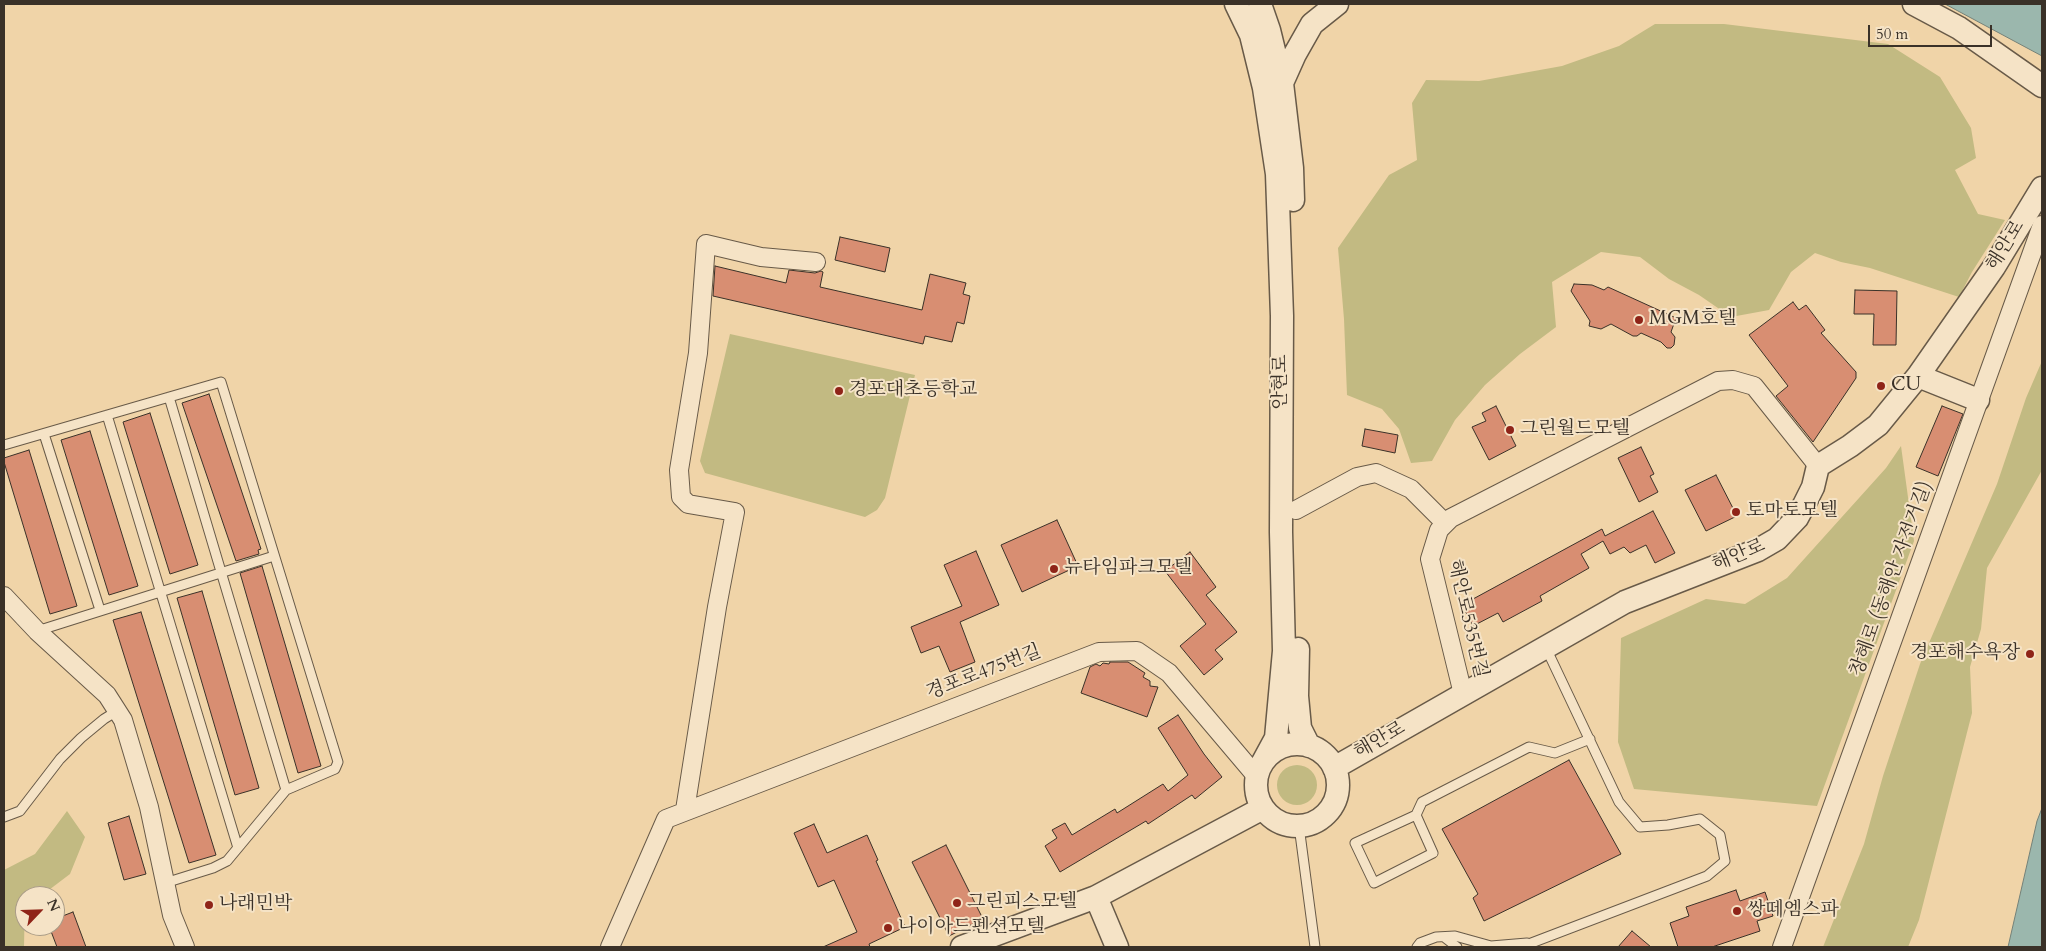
<!DOCTYPE html>
<meta charset="utf-8">
<style>
body{margin:0}
#map{position:relative;width:2046px;height:951px;overflow:hidden;background:#f0d4a8;font-family:Cardo,serif}
canvas{display:block}
.frame{position:absolute;inset:0;border:5px solid #3a3128;pointer-events:none}
.north{position:absolute;left:15px;top:886px;width:50px;height:50px;box-sizing:border-box;background:#f5e3c6;border:1px solid #aa9c87;border-radius:50%;rotate:66deg;font-size:14px;font-weight:700;line-height:20px;text-align:center;color:#3a3128}
.north::after{content:'';display:block;margin:auto;width:18px;height:22px;background:#8f2418;clip-path:polygon(50% 0,100% 100%,50% 72%,0 100%)}
.scale{position:absolute;left:1868px;top:25px;width:124px;height:22px;box-sizing:border-box;border:2px solid #3a3128;border-top:0;padding-left:6px;font-size:15px;line-height:18px;white-space:nowrap;color:#3a3128;-webkit-text-stroke:4px #f5e3c6;paint-order:stroke}
</style>
<div id="map">
<canvas width="2046" height="951"></canvas>
<div class="frame"></div>
<div class="north">N</div>
<div class="scale">50 m</div>
</div>
<script>
const g = document.querySelector('canvas').getContext('2d');
g.lineJoin = 'round';
function fillPath(path, color) {
  g.fillStyle = color;
  g.fill(path, 'evenodd');
}
function toPath(rows) {
  const path = new Path2D();
  for (const r of rows) {
    if (r.length === 3) {
      path.moveTo(r[0] + r[2], r[1]);
      path.arc(r[0], r[1], r[2], 0, 2 * Math.PI);
      continue;
    }
    path.moveTo(r[0], r[1]);
    for (let i = 2; i < r.length; i += 2) path.lineTo(r[i], r[i + 1]);
  }
  return path;
}
function stroke(path, color, width, dash) {
  g.strokeStyle = color;
  g.lineWidth = width;
  g.lineCap = dash ? 'butt' : 'round';
  g.setLineDash(dash || []);
  g.stroke(path);
}
function write(font, color, halo, rows, align = 'center') {
  g.font = font + ' Cardo,"Noto Serif KR",serif';
  g.lineWidth = 4;
  g.setLineDash([]);
  g.textBaseline = 'middle';
  g.strokeStyle = halo;
  g.fillStyle = color;
  for (const [text, x, y, turn = 0] of rows) {
    g.save();
    g.translate(x, y);
    g.rotate((+turn || 0) * Math.PI / 180);
    g.textAlign = isNaN(turn) ? turn : align;
    if (halo) g.strokeText(text, 0, 0);
    g.fillText(text, 0, 0);
    g.restore();
  }
}
const green = toPath([
 [1655,24,1724,24,1888,44,1940,77,1971,128,1976,158,1955,170,1978,214,2005,220,1972,272,1959,297,1870,268,1841,262,1815,253,1791,272,1769,310,1731,317,1699,295,1669,279,1640,257,1601,252,1552,282,1556,327,1520,354,1485,385,1455,420,1432,461,1411,463,1399,429,1382,409,1347,395,1344,319,1338,248,1389,175,1417,160,1412,103,1426,80,1479,81,1562,66,1619,46],
 [730,334,915,375,885,498,877,510,865,517,705,473,700,461],
 [2042,361,2042,470,1987,568,1981,629,1970,667,1972,713,1919,920,1908,947,1823,947,1864,844,1883,776,1920,664,1997,484,2026,398],
 [1901,446,1914,541,1817,806,1634,789,1618,742,1621,638,1706,599,1745,604,1787,578,1886,468],
 [1297,785,20],
 [67,811,85,837,70,874,41,896,25,896,24,947,4,947,4,870,35,854]
]);
const water = toPath([
 [1945,4,2042,4,2042,56,1945,4],
 [2042,808,2042,947,2008,947,2037,821,2042,808]
]);
const building = toPath([
 [840,237,890,248,885,272,835,260,840,237],
 [715,266,786,283,789,270,815,273,821,271,823,272,820,287,922,310,930,274,966,283,963,294,970,296,964,324,957,322,952,342,925,336,923,344,713,296,715,266],
 [1574,284,1592,285,1604,290,1608,287,1676,318,1671,332,1675,337,1674,345,1671,348,1667,348,1661,342,1641,333,1637,336,1633,336,1611,324,1601,329,1589,326,1590,321,1571,291,1574,284],
 [1855,290,1897,291,1896,345,1873,345,1874,314,1854,314,1855,290],
 [1793,302,1799,310,1806,305,1825,330,1821,333,1856,372,1856,378,1813,442,1776,396,1788,386,1749,335,1793,302],
 [209,394,261,549,258,550,259,554,236,561,182,403,209,394],
 [1496,406,1516,446,1489,460,1472,427,1486,421,1482,413,1496,406],
 [1942,406,1963,414,1938,476,1916,467,1942,406],
 [150,413,198,565,170,574,123,422,150,413],
 [1365,429,1398,435,1395,453,1362,446,1365,429],
 [90,431,138,586,109,595,61,440,90,431],
 [1641,447,1654,474,1650,476,1658,492,1639,502,1618,458,1641,447],
 [29,450,77,606,50,614,4,462,4,458,29,450],
 [1716,475,1737,516,1706,531,1685,490,1716,475],
 [1653,511,1675,553,1655,563,1646,545,1630,553,1624,547,1610,554,1603,541,1581,554,1589,568,1540,596,1542,601,1503,622,1498,613,1473,626,1462,605,1602,529,1605,536,1653,511],
 [1057,520,1078,566,1022,592,1001,545,1057,520],
 [976,551,999,605,960,622,975,662,950,672,939,646,921,653,911,627,962,606,944,565,976,551],
 [1190,552,1216,587,1206,595,1237,632,1215,650,1223,659,1204,675,1180,646,1206,624,1165,571,1190,552],
 [262,566,321,766,298,773,240,573,262,566],
 [202,591,259,788,235,795,177,598,202,591],
 [141,612,216,855,189,863,113,620,141,612],
 [1110,662,1128,662,1145,673,1143,677,1150,681,1150,686,1158,687,1147,717,1081,693,1090,667,1096,664,1100,666,1103,663,1109,664,1110,662],
 [1178,715,1204,754,1222,777,1195,799,1192,795,1148,824,1146,821,1060,872,1045,846,1057,838,1052,830,1065,823,1072,835,1115,809,1117,813,1163,784,1168,791,1188,775,1158,728,1178,715],
 [1569,760,1621,854,1484,921,1473,898,1478,894,1442,829,1569,760],
 [129,816,146,874,124,880,108,823,129,816],
 [814,824,827,853,867,835,878,860,876,861,905,927,869,944,870,947,823,947,857,932,834,880,818,887,794,833,814,824],
 [946,845,983,919,949,936,912,862,946,845],
 [1736,890,1740,901,1765,892,1773,916,1757,921,1760,931,1712,947,1678,947,1670,923,1689,916,1686,907,1736,890],
 [73,912,86,947,57,947,49,926,55,926,55,919,73,912],
 [1632,931,1651,947,1618,947,1632,931]
]);
const service = toPath([
 [169,397,286,790],
 [107,415,238,848],
 [44,434,100,610],
 [4,445,221,382,338,762,335,769,286,790,227,861,213,868,165,883],
 [37,631,274,556],
 [1416,815,1355,843,1374,883,1433,853,1416,815,1422,802,1529,747,1555,753,1590,739],
 [4,817,20,811,60,759,81,738,104,719,117,711],
 [1299,826,1315,947],
 [1444,937,1457,947],
 [1417,947,1420,943,1436,937,1455,936,1491,946,1527,943],
 [1521,947,1707,876,1725,861,1720,835,1700,819,1668,825,1640,827,1619,802,1546,648]
]);
const minor = toPath([
 [1296,510,1357,477,1376,473,1411,489,1445,523],
 [4,596,37,631,107,695,123,720,149,807,172,915,185,947],
 [1463,694,1430,559,1439,530,1451,518,1718,381,1733,380,1754,386,1818,466],
 [685,810,717,607,735,512,688,504,681,497,679,470,698,353,706,244,761,257,816,262],
 [610,947,666,819,1099,652,1137,651,1169,673,1257,777],
 [1782,947,2042,225]
]);
const tertiary = toPath([
 [1236,4,1251,35,1264,88,1277,174,1282,316,1281,532,1284,651,1276,738,1263,762],
 [1260,4,1269,30,1282,83,1292,168,1293,200],
 [1914,4,1959,28,2042,86],
 [1282,83,1295,54,1312,24,1337,4],
 [1918,376,1978,400],
 [1298,649,1297,696,1300,728,1309,746],
 [1297,785,41],
 [1334,768,1625,602,1758,550,1777,539,1797,518,1804,505,1813,487,1818,466,1850,446,1878,425,1918,376,1994,267,2042,188],
 [962,947,1096,897],
 [1117,947,1096,897,1263,808]
]);
const markers = [
 [1639,320,5,"#8f2418"],
 [1881,386,5,"#8f2418"],
 [839,391,5,"#8f2418"],
 [1510,430,5,"#8f2418"],
 [1736,512,5,"#8f2418"],
 [1054,569,5,"#8f2418"],
 [2030,654,5,"#8f2418"],
 [957,903,5,"#8f2418"],
 [209,905,5,"#8f2418"],
 [1737,911,5,"#8f2418"],
 [888,928,5,"#8f2418"]
];
const streetNames = [
 ["해안로",2006,246,-58],
 ["안현로",1282,382,-90],
 ["해안로",1739,556,-23],
 ["창혜로 (동해안 자전거길)",1892,579,-70],
 ["해안로535번길",1467,619,77],
 ["경포로475번길",984,673,-21],
 ["해안로",1380,741,-30]
];
const poiNames = [
 ["MGM호텔",1649,320],
 ["CU",1891,386],
 ["경포대초등학교",849,391],
 ["그린월드모텔",1520,430],
 ["토마토모텔",1746,512],
 ["뉴타임파크모텔",1064,569],
 ["경포해수욕장",2020,654,"right"],
 ["그린피스모텔",967,903],
 ["나래민박",219,905],
 ["쌍떼엠스파",1747,911],
 ["나이아드펜션모텔",898,928]
];
fillPath(green, '#c2ba82');
fillPath(water, '#9bb7ad');
stroke(water, '#748178', 1);
fillPath(building, '#d88e72');
stroke(building, '#3a3128', 1);
stroke(service, '#685a48', 11);
stroke(minor, '#685a48', 20);
stroke(tertiary, '#685a48', 25);
stroke(service, '#f5e3c6', 9);
stroke(minor, '#f5e3c6', 18);
stroke(tertiary, '#f5e3c6', 22);
for (const [x, y, r, color] of markers) {
  const dot = new Path2D();
  dot.arc(x, y, r, 0, 2 * Math.PI);
  g.fillStyle = color;
  g.fill(dot);
  stroke(dot, '#f5e3c6', 2);
}
write('19px', '#3a3128', '#f5e3c6', streetNames);
write('19px', '#3a3128', '#f5e3c6', poiNames, 'left');
</script>
